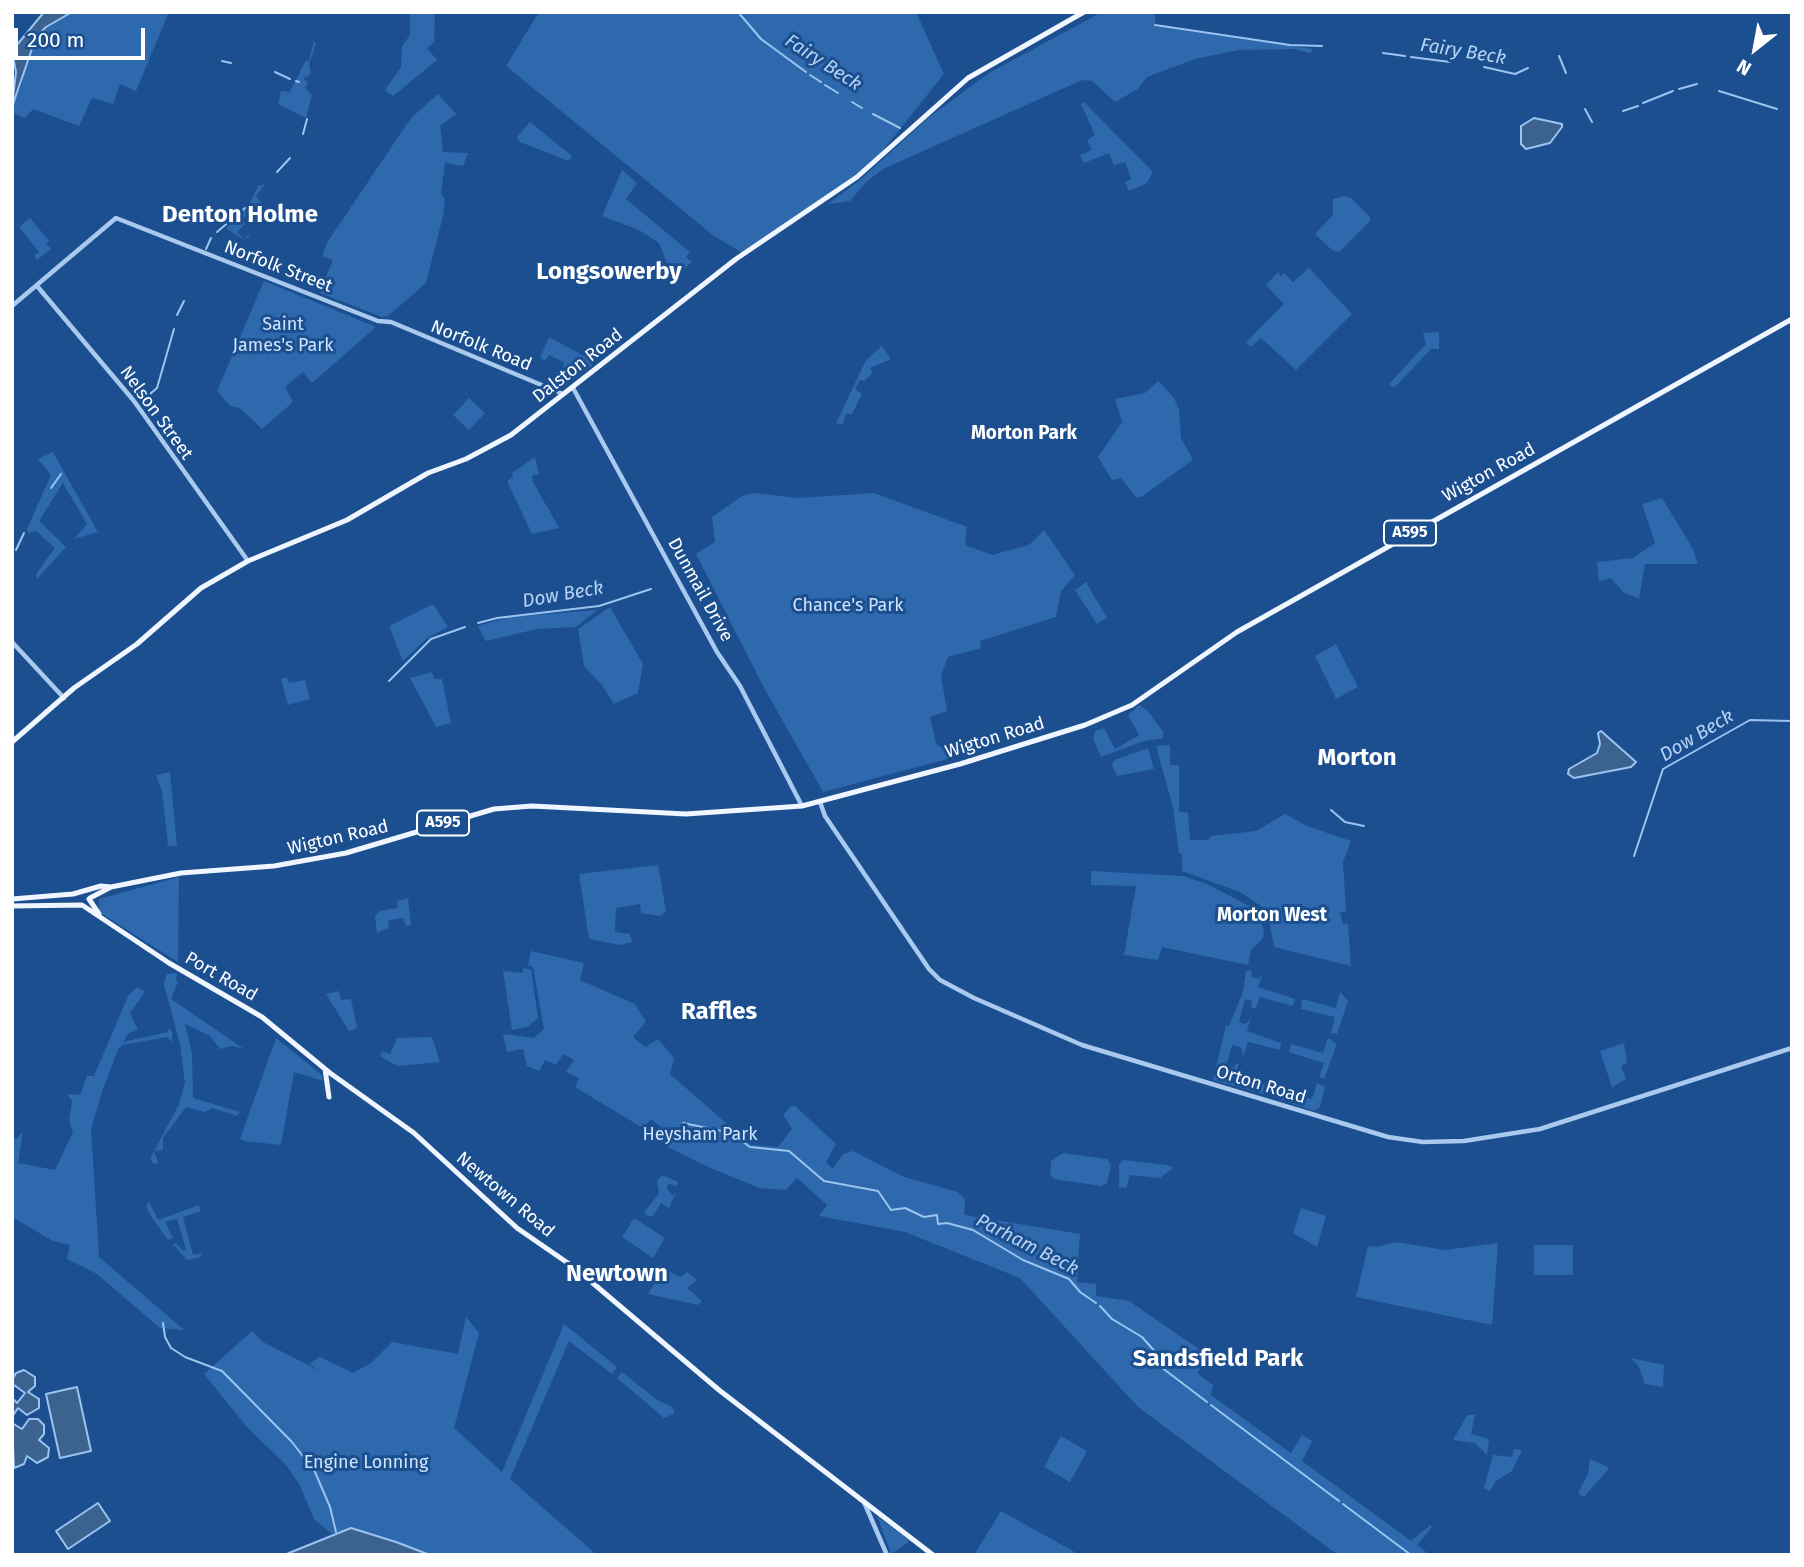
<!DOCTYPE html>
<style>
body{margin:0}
#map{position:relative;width:1804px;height:1567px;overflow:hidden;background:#1b4f8f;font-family:"Fira Sans",sans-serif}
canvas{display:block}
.frame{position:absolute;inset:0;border:14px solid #fff;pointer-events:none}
.north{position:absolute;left:1720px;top:14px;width:70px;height:70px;-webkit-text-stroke:5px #1b4f8f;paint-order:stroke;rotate:211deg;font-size:19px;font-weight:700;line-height:28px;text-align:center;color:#fff}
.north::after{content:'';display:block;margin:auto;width:24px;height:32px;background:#fff;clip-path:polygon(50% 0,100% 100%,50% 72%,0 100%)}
.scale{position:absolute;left:14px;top:28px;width:131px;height:32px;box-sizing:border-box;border:4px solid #fff;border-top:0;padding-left:9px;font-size:21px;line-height:24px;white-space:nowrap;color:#fff;-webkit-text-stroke:5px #1b4f8f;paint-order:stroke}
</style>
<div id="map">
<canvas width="1804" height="1567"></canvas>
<div class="frame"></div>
<div class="north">N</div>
<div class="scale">200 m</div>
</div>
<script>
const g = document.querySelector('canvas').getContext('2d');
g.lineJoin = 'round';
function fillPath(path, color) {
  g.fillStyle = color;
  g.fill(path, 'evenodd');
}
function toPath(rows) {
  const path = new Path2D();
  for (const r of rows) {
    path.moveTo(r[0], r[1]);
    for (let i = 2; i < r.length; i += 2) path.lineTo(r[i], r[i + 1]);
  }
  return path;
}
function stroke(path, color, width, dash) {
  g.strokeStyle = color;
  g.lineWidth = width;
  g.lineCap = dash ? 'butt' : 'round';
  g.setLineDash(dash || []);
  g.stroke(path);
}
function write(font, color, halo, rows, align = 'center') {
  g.font = font + ' "Fira Sans",sans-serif';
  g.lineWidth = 6;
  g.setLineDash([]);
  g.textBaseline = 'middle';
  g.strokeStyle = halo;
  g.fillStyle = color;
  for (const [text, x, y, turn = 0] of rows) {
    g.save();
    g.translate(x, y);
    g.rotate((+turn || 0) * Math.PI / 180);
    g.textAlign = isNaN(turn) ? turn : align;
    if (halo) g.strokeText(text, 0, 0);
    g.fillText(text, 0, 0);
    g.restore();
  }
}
const green = toPath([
 [72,12,169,12,136,91,120,84,113,104,92,98,79,126,33,109,25,118,12,112,12,107,22,84,26,60,36,37,46,27],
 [410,12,435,12,434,42,427,48,437,60,393,96,385,90,401,67,402,46,410,35],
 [539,12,916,12,944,74,876,159,807,212,741,252,714,236,506,66],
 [1102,12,1155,12,1155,26,1313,49,1310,53,1294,49,1239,50,1195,59,1147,77,1138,89,1115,102,1092,81,1082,80,883,169,866,182,850,201,828,204,860,180,928,118,989,73],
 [314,41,316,44,309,64,311,74,303,79,308,82,305,88,312,95,306,118,278,104,281,91,290,92,306,60,309,61],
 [438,94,456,114,440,126,443,152,468,153,463,166,445,163,441,194,445,199,443,216,426,283,388,316,382,317,320,293,324,279,317,275,326,277,333,260,322,256,328,241,411,118],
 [1084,102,1153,172,1147,183,1129,191,1125,182,1131,179,1125,162,1114,165,1109,153,1084,163,1080,155,1092,150,1087,140,1095,135,1081,104],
 [530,122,572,156,568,161,520,142,517,137],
 [622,170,637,183,626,199,690,252,686,257,692,262,673,279,659,243,639,230,602,216],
 [265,184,256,196,267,212,258,221,249,212,243,219,245,224,237,232,244,239,248,235,250,237,242,239,226,228,248,207,258,186],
 [1344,196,1351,198,1370,217,1370,221,1339,252,1333,251,1315,234,1333,215,1333,199],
 [30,218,49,241,46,243,51,249,37,260,34,256,39,252,19,227],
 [1309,268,1352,314,1296,370,1261,338,1251,347,1246,342,1284,304,1266,285,1278,272,1281,276,1284,273,1293,282],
 [264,281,376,327,312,383,303,372,285,387,293,402,262,429,240,408,230,406,217,391],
 [1439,332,1439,349,1431,349,1394,388,1389,384,1426,344,1423,333],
 [549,337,584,356,594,364,563,387,546,381,554,378,563,382,568,376,568,372,563,369,564,362,549,355,545,361,540,358],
 [882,346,891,359,870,368,873,372,864,381,860,380,855,389,862,394,852,414,846,414,842,425,836,423,866,360],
 [1158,381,1174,398,1179,410,1181,438,1193,460,1141,497,1136,497,1121,478,1112,480,1098,457,1122,422,1115,399,1145,393],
 [469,398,485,413,469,430,453,415],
 [53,452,98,532,74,539,87,524,63,483,39,521,66,547,37,579,36,574,55,548,36,531,28,533,27,529,51,475,38,459],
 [535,457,539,474,532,476,533,482,559,528,532,534,507,481,513,477,512,473],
 [754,493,798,498,874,493,967,527,965,545,992,555,1029,545,1044,530,1075,575,1061,591,1056,617,980,641,981,648,948,657,941,676,947,711,930,717,936,744,955,757,823,792,763,686,696,554,715,542,712,517,742,496],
 [1662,498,1693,549,1698,564,1645,564,1639,599,1623,592,1611,578,1599,582,1597,562,1633,558,1655,543,1642,504],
 [1086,582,1107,618,1097,624,1075,590],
 [433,604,448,627,426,639,403,661,389,626],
 [610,607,643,664,638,693,614,704,601,684,584,666,578,629],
 [597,610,576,627,537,629,486,641,478,626,509,617],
 [1336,644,1358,687,1336,699,1315,656],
 [432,672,434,679,442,679,451,723,436,727,410,678],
 [287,677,289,683,305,680,310,699,288,705,281,679],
 [1139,705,1148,711,1163,732,1163,738,1144,741,1101,757,1093,739,1095,731,1104,728,1115,749,1139,735,1128,715],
 [1170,745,1170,765,1179,765,1179,811,1188,813,1190,840,1208,840,1211,836,1256,831,1285,814,1307,826,1351,841,1343,862,1346,911,1340,913,1343,924,1348,923,1351,966,1274,947,1270,925,1261,906,1240,892,1182,871,1182,854,1179,853,1173,807,1156,746],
 [1148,748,1154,769,1117,776,1112,765,1114,760],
 [170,772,177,846,168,846,162,791,156,775],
 [658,865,666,911,661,916,641,913,640,904,616,908,615,932,630,934,632,942,620,945,589,939,579,874],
 [1091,871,1183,876,1205,883,1255,909,1264,930,1263,938,1251,950,1248,965,1162,947,1158,960,1124,955,1136,886,1091,885],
 [179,877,178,962,99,912,99,899],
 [408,898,411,925,406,926,403,918,389,920,388,928,377,933,375,916,380,911,397,908,397,901],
 [531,951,584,963,580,980,635,1004,646,1022,633,1037,645,1047,658,1039,674,1058,670,1074,751,1145,778,1147,792,1129,783,1115,791,1106,795,1106,836,1144,826,1162,833,1169,843,1154,853,1151,904,1177,958,1192,965,1199,964,1215,1080,1234,1077,1282,1096,1284,1096,1296,1129,1301,1209,1356,1197,1373,1213,1385,1211,1395,1291,1453,1302,1435,1312,1441,1302,1461,1411,1541,1430,1525,1432,1527,1417,1545,1430,1555,1338,1555,1138,1407,1020,1278,905,1232,819,1216,827,1205,797,1178,786,1190,759,1188,706,1166,668,1147,673,1137,651,1119,643,1128,575,1087,579,1078,566,1072,574,1060,563,1054,556,1065,545,1060,539,1071,527,1066,523,1049,507,1052,503,1034,534,1038,544,1029,533,967,528,965],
 [523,968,531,969,538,1018,527,1027,512,1030,503,971,523,973],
 [1246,971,1251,971,1252,977,1258,979,1263,973,1258,987,1295,999,1293,1006,1260,997,1256,1008,1251,1008,1252,1001,1245,999,1239,1022,1246,1024,1251,1017,1247,1031,1281,1043,1280,1050,1248,1042,1243,1056,1241,1047,1232,1045,1226,1066,1234,1068,1236,1063,1239,1064,1234,1076,1268,1086,1267,1095,1213,1080,1226,1025,1229,1026,1243,992],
 [174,973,178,974,175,979,178,982,171,999,244,1049,232,1046,220,1049,210,1036,185,1024,192,1053,193,1098,240,1112,237,1116,212,1108,204,1112,186,1107,163,1138,163,1150,154,1151,158,1163,154,1164,150,1159,179,1104,185,1083,180,1044,164,985,166,975],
 [137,987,145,992,130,1013,138,1030,129,1033,123,1042,168,1032,168,1029,172,1031,172,1042,167,1037,123,1045,118,1049,101,1095,91,1129,99,1257,184,1330,160,1328,97,1274,67,1259,70,1245,53,1241,12,1217,12,1136,16,1139,23,1132,18,1163,55,1170,73,1132,69,1121,72,1101,67,1094,80,1095,87,1076,94,1076,128,996],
 [339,991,341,1000,351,999,357,1028,349,1031,326,994],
 [1340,992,1348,1001,1337,1034,1331,1033,1335,1017,1301,1009,1302,999,1336,1008],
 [432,1037,440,1062,397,1066,380,1056,382,1051,390,1054,397,1038],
 [276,1038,322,1075,323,1081,294,1072,281,1145,244,1141,240,1139],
 [1328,1038,1337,1044,1324,1079,1319,1077,1324,1063,1289,1052,1291,1044,1323,1053],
 [1624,1043,1627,1063,1621,1066,1626,1079,1612,1087,1600,1051],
 [1317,1083,1325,1087,1320,1107,1314,1111,1279,1099,1282,1090,1312,1099],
 [1063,1153,1107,1159,1111,1165,1107,1183,1101,1186,1054,1179,1050,1174,1051,1161],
 [1123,1160,1167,1165,1173,1168,1160,1178,1130,1175,1126,1188,1119,1187,1119,1165],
 [662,1175,678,1182,677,1186,668,1184,667,1188,672,1196,676,1192,669,1208,661,1203,653,1216,648,1216,644,1213,659,1193,657,1181],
 [149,1202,158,1220,199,1205,201,1211,183,1217,193,1255,202,1253,201,1257,187,1260,173,1244,176,1243,183,1251,186,1249,177,1219,165,1222,173,1238,168,1240,150,1215,146,1206],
 [1301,1208,1326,1216,1317,1247,1293,1233],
 [634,1218,665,1238,653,1258,622,1237],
 [1397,1242,1445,1250,1498,1243,1492,1325,1356,1297,1368,1246,1377,1247],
 [1534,1245,1573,1245,1573,1275,1534,1275],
 [663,1269,681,1277,687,1272,697,1280,687,1288,702,1301,698,1305,648,1294],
 [466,1317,479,1333,454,1428,502,1472,564,1324,617,1367,612,1374,569,1341,510,1479,597,1555,430,1555,351,1528,332,1534,314,1519,299,1484,286,1465,247,1427,204,1374,252,1331,263,1342,322,1372,309,1364,320,1357,353,1373,371,1363,392,1342,458,1354],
 [1630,1358,1664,1365,1663,1387,1645,1384,1638,1365],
 [622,1372,657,1400,672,1407,675,1413,664,1418,617,1378],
 [1467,1415,1475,1415,1471,1434,1489,1439,1487,1455,1475,1443,1453,1440],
 [1061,1436,1087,1451,1070,1482,1044,1467],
 [1514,1449,1522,1450,1512,1471,1496,1481,1490,1491,1484,1488,1493,1455,1512,1457],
 [1590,1459,1608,1467,1608,1470,1584,1497,1578,1493,1588,1474],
 [1001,1511,1080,1555,974,1555],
 [877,1516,910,1541,891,1554]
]);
const water = toPath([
 [44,12,72,12,46,27,36,37,12,107,16,72,12,51,44,12],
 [1534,118,1562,124,1562,127,1550,143,1526,149,1521,144,1521,126,1534,118],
 [1601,731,1636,762,1631,767,1574,778,1568,774,1569,769,1597,753,1600,744,1598,733,1601,731],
 [24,1370,35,1377,35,1386,28,1392,39,1399,39,1408,27,1415,18,1408,12,1417,12,1398,17,1403,25,1393,14,1385,12,1390,12,1380,16,1373,24,1370],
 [77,1387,91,1451,60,1458,46,1394,77,1387],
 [29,1419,38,1419,44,1425,44,1434,39,1440,49,1448,48,1457,37,1463,27,1456,24,1464,14,1468,12,1423,22,1429,29,1419],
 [98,1503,110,1521,68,1549,56,1531,98,1503],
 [351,1528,396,1542,430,1555,284,1555,351,1528]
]);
const stream = toPath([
 [738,12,761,39,806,72],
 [1155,25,1290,45,1322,46],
 [1383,53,1405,56],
 [1559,56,1566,73],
 [1411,57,1450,62],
 [222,61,231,63],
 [1484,67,1515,74,1528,68],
 [275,72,290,79],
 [810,75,821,82],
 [296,81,299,82],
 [825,85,838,93],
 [1679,89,1697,84],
 [1719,91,1777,109],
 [852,102,862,108],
 [1643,103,1673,91],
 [1585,109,1592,122],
 [1623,111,1638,106],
 [873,114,900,128],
 [303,134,307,119],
 [277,172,290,158],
 [217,232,245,208],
 [206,249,211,238],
 [177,315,184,301],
 [142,401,157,388,174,329],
 [51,488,61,474],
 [16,550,24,533],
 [478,623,497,618,599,606,651,589],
 [389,681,431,639,465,627],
 [1331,810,1345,822,1364,826],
 [1634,856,1663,769,1750,720,1792,721],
 [683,1123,731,1133,750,1147,789,1151,824,1181,878,1191,891,1210,905,1208,924,1217,937,1215,938,1224,947,1223,973,1230,1023,1260,1069,1279,1080,1292,1096,1303],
 [1100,1306,1112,1319,1142,1337,1158,1355,1161,1367,1207,1402],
 [163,1323,165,1337,171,1348,185,1357,222,1371,292,1442,315,1472,330,1507,336,1532],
 [1211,1405,1339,1501],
 [1343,1504,1411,1555]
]);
const minor = toPath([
 [37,286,134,401,248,561],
 [12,306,116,218,378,321,391,322,563,394],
 [573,388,717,652,740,686,802,806],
 [12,642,64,698],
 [820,802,825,816,929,969,940,980,974,998,1082,1045,1388,1137,1423,1142,1464,1141,1540,1129,1792,1048],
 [864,1502,887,1555]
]);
const major = toPath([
 [12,742,74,688,137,644,201,588,248,561,347,520,428,473,466,459,511,435,736,259,857,177,968,78,1084,12],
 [90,898,111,887],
 [12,899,73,894,101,886,111,887,181,873,274,866,346,853,494,809,532,806,686,814,802,806,960,764,1085,725,1132,705,1237,632,1792,319],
 [89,899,99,914],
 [12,906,82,905,169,963,262,1017,330,1073,414,1133,517,1228,575,1268,719,1390,933,1555],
 [325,1069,329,1097]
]);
const shields = [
 [1410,533,52],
 [443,823,52]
];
const shieldNames = [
 ["A595",1410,533],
 ["A595",443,823]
];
const streetNames = [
 ["Norfolk Street",278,267,21],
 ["Norfolk Road",481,346,22],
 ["Dalston Road",578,366,-38],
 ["Nelson Street",156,413,54],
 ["Wigton Road",1489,473,-29],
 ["Dunmail Drive",700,590,61],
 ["Wigton Road",995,738,-17],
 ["Wigton Road",338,838,-13],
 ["Port Road",221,977,30],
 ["Orton Road",1261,1085,17],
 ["Newtown Road",505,1195,40]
];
const parkNames = [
 ["Saint",283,325],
 ["James's Park",283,346],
 ["Chance's Park",848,606],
 ["Heysham Park",700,1135],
 ["Engine Lonning",366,1463]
];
const waterNames = [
 ["Fairy Beck",1463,52,9],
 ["Fairy Beck",823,63,33],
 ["Dow Beck",563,595,-10],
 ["Dow Beck",1697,736,-31],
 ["Parham Beck",1027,1245,27]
];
const neighbourhoodNames = [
 ["Morton Park",1024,434],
 ["Morton West",1272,916]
];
const districtNames = [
 ["Denton Holme",240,215],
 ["Longsowerby",609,272],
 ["Morton",1357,758],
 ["Raffles",719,1012],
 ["Newtown",617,1274],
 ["Sandsfield Park",1218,1359]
];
fillPath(green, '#2e69ad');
fillPath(water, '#3c6290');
stroke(water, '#9cc4f0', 2);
stroke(stream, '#9cc4f0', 2);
stroke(minor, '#a9c9ee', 4.5);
stroke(major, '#f0f6ff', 5);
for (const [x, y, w] of shields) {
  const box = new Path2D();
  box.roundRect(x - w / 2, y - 12.5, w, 25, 5);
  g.fillStyle = '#1b4f8f';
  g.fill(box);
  stroke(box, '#fff', 2);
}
write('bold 16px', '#fff', null, shieldNames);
write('18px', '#fff', '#1b4f8f', streetNames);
write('18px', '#cfe3fa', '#1b4f8f', parkNames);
write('italic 19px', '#b5d3f5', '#1b4f8f', waterNames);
write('bold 19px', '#fff', '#1b4f8f', neighbourhoodNames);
write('bold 24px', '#fff', '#1b4f8f', districtNames);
</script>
